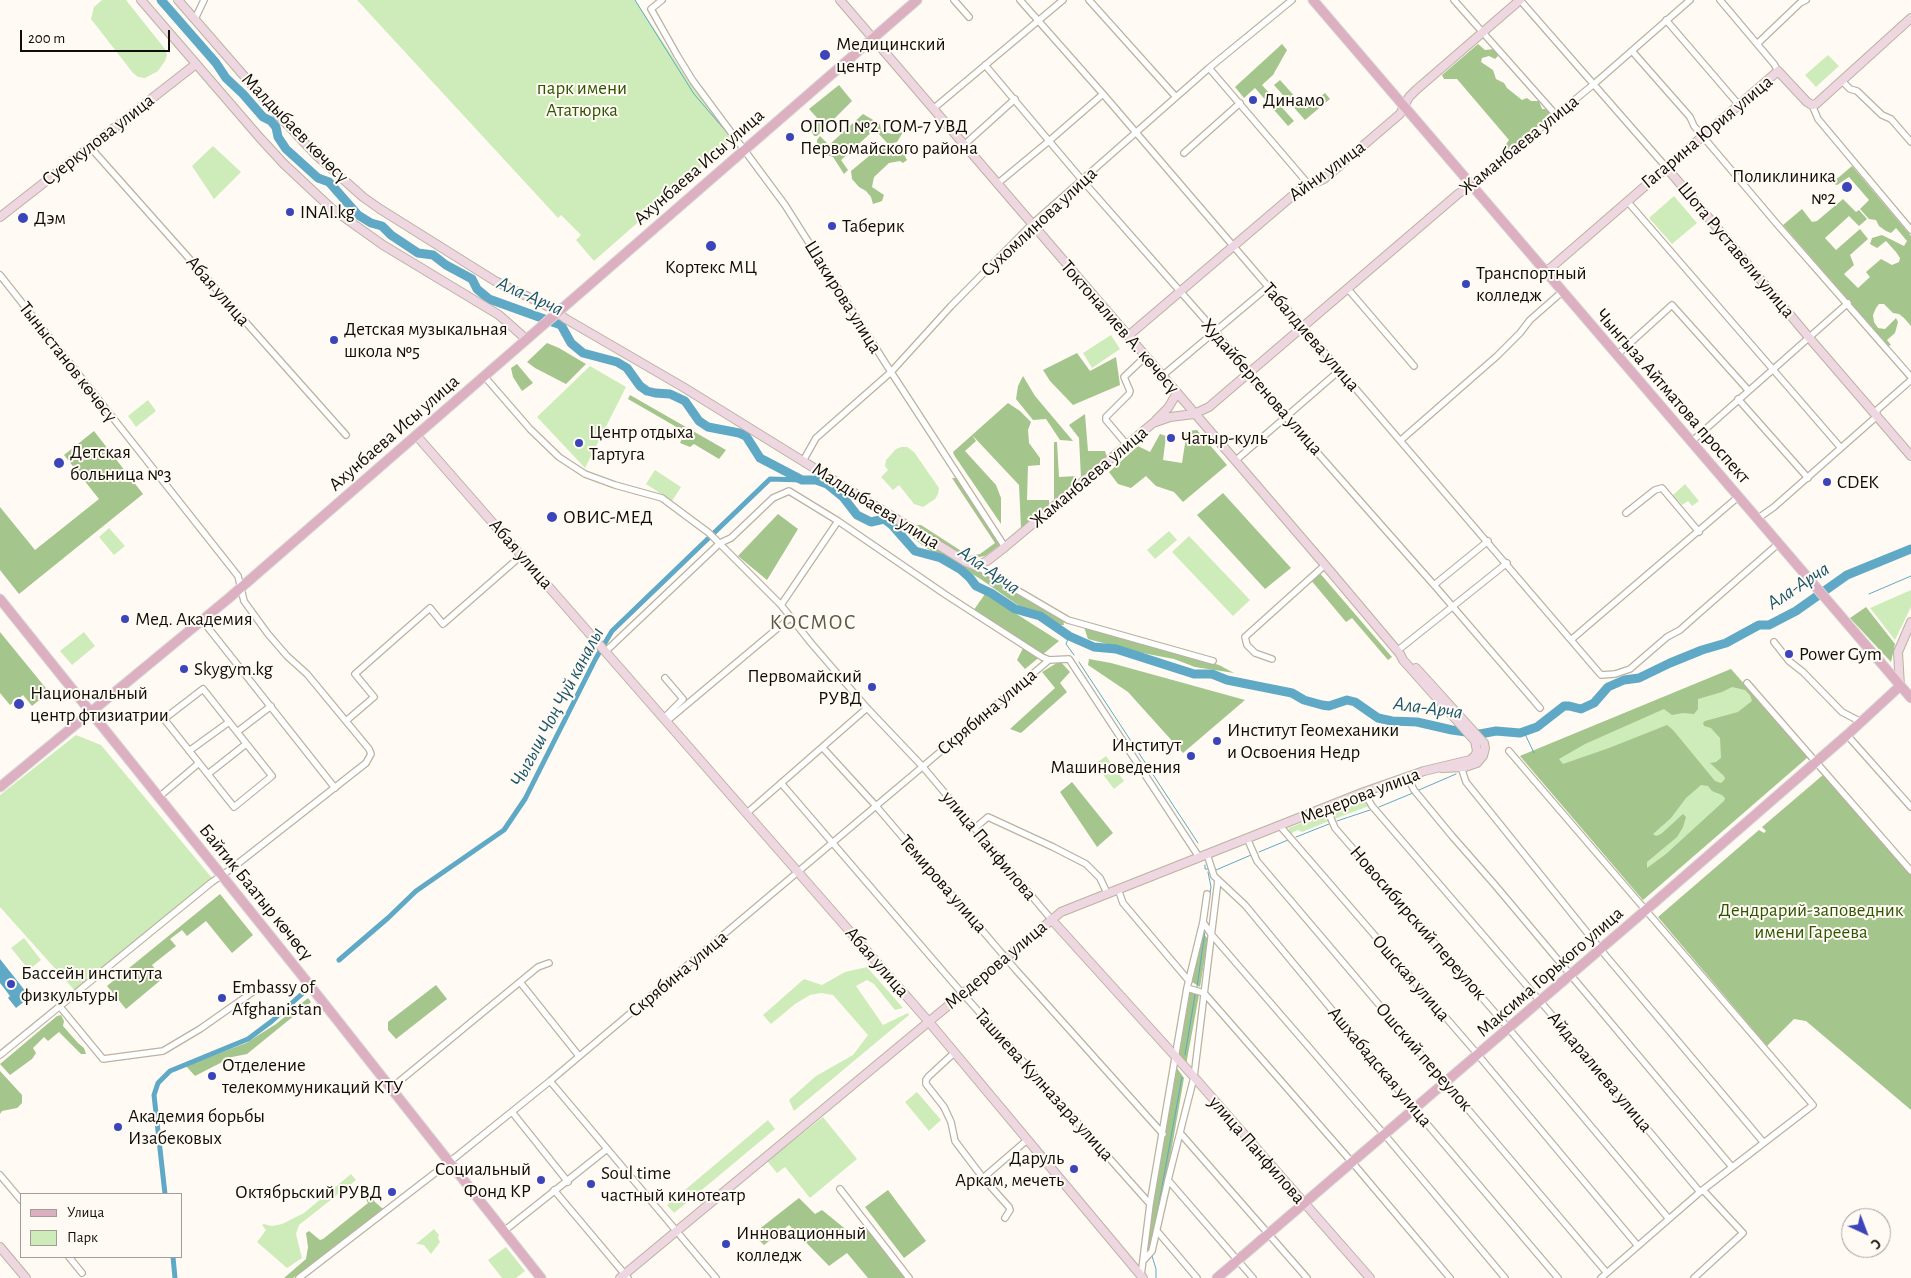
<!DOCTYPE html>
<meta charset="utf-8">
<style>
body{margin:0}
#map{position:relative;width:1911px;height:1278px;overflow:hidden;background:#fffbf4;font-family:"Alegreya Sans",sans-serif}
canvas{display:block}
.legend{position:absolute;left:20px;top:1193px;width:162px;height:65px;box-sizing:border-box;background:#fffbf4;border:1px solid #a09c96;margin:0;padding:6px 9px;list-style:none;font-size:15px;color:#110e08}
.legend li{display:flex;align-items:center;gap:10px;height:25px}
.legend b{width:25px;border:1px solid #a09c96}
.north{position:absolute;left:1841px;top:1208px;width:50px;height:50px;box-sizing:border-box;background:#fffbf4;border:1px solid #a09c96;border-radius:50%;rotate:137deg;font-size:14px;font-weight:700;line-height:20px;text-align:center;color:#110e08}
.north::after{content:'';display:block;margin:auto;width:18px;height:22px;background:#3b44b8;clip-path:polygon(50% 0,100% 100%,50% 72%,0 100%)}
.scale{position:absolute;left:20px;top:30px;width:150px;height:22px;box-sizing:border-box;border:2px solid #110e08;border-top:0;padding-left:6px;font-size:15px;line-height:18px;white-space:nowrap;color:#110e08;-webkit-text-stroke:4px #fffbf4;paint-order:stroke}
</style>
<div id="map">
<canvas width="1911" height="1278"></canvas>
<ul class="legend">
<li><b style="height:6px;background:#dcafc1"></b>Улица</li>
<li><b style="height:14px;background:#ceecb9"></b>Парк</li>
</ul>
<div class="north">С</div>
<div class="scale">200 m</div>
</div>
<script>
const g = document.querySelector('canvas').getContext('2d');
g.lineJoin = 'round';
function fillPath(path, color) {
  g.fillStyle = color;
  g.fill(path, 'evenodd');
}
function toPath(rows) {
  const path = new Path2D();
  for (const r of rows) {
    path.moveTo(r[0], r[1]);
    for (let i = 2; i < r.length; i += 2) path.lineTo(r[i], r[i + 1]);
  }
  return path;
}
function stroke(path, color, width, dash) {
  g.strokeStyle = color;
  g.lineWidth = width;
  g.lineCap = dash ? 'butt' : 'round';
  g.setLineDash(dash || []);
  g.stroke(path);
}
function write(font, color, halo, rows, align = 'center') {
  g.font = font + ' "Alegreya Sans",sans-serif';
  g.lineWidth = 4;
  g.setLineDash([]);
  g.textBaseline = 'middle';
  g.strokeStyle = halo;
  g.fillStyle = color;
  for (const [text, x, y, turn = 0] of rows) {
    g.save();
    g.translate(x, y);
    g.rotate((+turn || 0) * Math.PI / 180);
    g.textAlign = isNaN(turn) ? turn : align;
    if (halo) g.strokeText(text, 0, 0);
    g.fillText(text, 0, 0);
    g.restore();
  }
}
const green = toPath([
 [102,0,126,0,165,49,167,55,165,61,158,71,145,78,138,77,133,73,91,19,94,7],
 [357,0,635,0,693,87,735,137,594,261,576,240,581,235,561,215,558,218],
 [1828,55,1839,66,1816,87,1805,75],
 [213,146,241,172,214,199,192,166],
 [1674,196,1697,223,1672,244,1649,218],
 [1111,335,1120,349,1092,368,1083,353],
 [590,366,626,387,585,468,537,417],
 [148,400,156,411,136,427,128,416],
 [901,447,907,447,914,452,939,488,938,494,935,499,923,507,914,504,899,485,893,490,881,477,888,470,885,466,886,460,896,449],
 [655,470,681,487,672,501,646,484],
 [1685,484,1699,501,1692,506,1688,501,1682,505,1673,495],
 [109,528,125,546,114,555,99,537],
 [1169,531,1177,540,1155,559,1147,550],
 [1189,536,1250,600,1233,616,1172,552],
 [1911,590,1911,607,1895,640,1870,608],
 [84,632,95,646,72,665,60,651],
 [1731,669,1808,757,1643,900,1520,756],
 [76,735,101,745,212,878,76,992,0,907,0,795],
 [1106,756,1124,781,1114,789,1095,764],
 [1359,800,1365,801,1369,806,1334,819,1334,811],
 [1321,815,1327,817,1329,821,1302,832,1298,830,1293,832,1291,836,1288,831,1289,828],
 [24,938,41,960,29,970,11,948],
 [867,967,903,1008,895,1010,874,984,867,980,856,986,883,1025,908,1013,909,1015,794,1111,789,1100,816,1076,853,1055,868,1035,833,995,821,993,810,995,795,1004,771,1024,763,1015,804,979,822,985,845,972],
 [917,1092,941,1120,929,1131,905,1102],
 [823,1117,857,1159,810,1198,785,1167,777,1173,767,1161],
 [768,1120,775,1129,674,1213,667,1205],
 [351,1174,356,1180,299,1225,296,1234,302,1258,287,1268,257,1242,266,1230,262,1225,264,1224,272,1226,282,1224,304,1213],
 [434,1229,439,1235,438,1238,440,1242,431,1254,424,1245,416,1244],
 [506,1247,525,1271,516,1278,502,1278,488,1260]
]);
const forest = toPath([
 [1282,44,1287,50,1273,75,1262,85,1294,121,1288,126,1255,88,1244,98,1235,87],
 [1478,44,1485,50,1495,49,1498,56,1495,59,1489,56,1482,58,1481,62,1493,70,1496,79,1504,83,1507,88,1522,100,1527,98,1531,101,1539,101,1542,109,1551,109,1550,113,1541,123,1522,137,1515,148,1507,151,1502,150,1509,140,1457,79,1444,79,1442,75],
 [1280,80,1306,109,1325,93,1330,99,1305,120,1274,85],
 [839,85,852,101,817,136,814,136,811,130,820,121,809,109],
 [863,114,880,124,881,131,892,134,903,132,897,142,888,144,877,132,873,131,841,160,848,170,844,174,833,157,818,151,817,140,820,136,829,145],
 [881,146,887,148,900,147,907,160,903,163,900,161,889,163,874,177,872,187,884,195,882,201,873,204,871,197,866,191,859,187,852,179,851,171],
 [1852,166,1911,236,1911,326,1904,318,1899,314,1893,313,1884,304,1879,304,1876,308,1873,315,1874,322,1878,328,1885,329,1896,318,1898,322,1895,333,1887,340,1891,345,1888,346,1783,225,1802,209,1812,222,1817,221,1843,199,1856,212,1859,210,1867,219,1859,226,1849,216,1825,238,1836,250,1860,229,1868,239,1850,255,1854,265,1844,274,1858,288,1870,277,1866,272,1881,259,1892,265,1899,262,1900,258,1896,252,1886,241,1877,248,1870,244,1872,238,1882,235,1904,246,1907,241,1896,228,1891,233,1886,231,1879,226,1876,220,1869,219,1860,209,1869,200,1849,177,1837,185,1832,183],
 [547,343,559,348,586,364,566,384,535,368,527,362],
 [1077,353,1090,371,1116,357,1120,385,1073,405,1050,381,1043,370],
 [517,364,533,383,522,391,513,377,511,368],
 [1023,376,1035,396,1073,441,1060,440,1046,419,1033,420,1016,399,1018,386],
 [630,395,726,450,719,459,694,444,690,447,680,443,684,434,680,429,628,399],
 [1008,403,1020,411,1031,422,1028,430,1029,443,1040,458,1040,465,1028,466,1027,500,1049,500,1049,506,1021,528,1019,485,972,435,976,441,965,451,996,485,1001,498,1001,524,954,455,953,452],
 [1085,414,1088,451,1105,451,1107,457,1081,478,1079,438,1069,425],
 [1197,430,1227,465,1183,502,1174,492,1156,486,1146,476,1131,488,1118,484,1109,472,1138,446,1150,452,1160,434,1166,436,1163,460,1182,463,1187,431],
 [94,431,143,494,19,594,0,570,0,507,35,550,99,499,64,455],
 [1054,442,1057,442,1059,477,1076,476,1075,483,1054,500],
 [952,478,957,478,1001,544,985,556,969,559,926,533,917,525,921,525,969,556,980,554,995,543],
 [1223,493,1291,568,1265,589,1197,515],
 [778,514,798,529,767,580,738,556],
 [899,523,1063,617,1064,625,1057,625,1043,615,1022,608,979,578,926,548,897,526],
 [1318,571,1392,657,1388,660,1352,618,1346,622,1310,579],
 [985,594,1059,641,1025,669,1017,660,1023,648,971,614],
 [1866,607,1895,644,1891,662,1850,618],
 [1084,627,1219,665,1234,673,1195,667,1174,659,1137,652,1088,639],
 [0,632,49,692,32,706,23,695,10,705,0,693],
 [1089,659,1111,663,1245,700,1183,753,1128,692,1088,665],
 [1060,661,1070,672,1060,683,1067,692,1021,733,1010,729,1055,688,1042,672],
 [1731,669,1808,757,1643,900,1520,756],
 [1732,687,1745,690,1750,695,1752,701,1738,712,1705,721,1703,723,1704,726,1711,728,1720,738,1721,758,1716,762,1710,763,1724,776,1725,779,1721,783,1715,781,1673,730,1667,725,1609,748,1563,764,1559,759,1585,744,1664,709,1672,715,1683,713,1694,714,1698,709,1698,699,1722,692],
 [1701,785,1708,786,1712,791,1722,795,1725,798,1724,801,1666,854,1647,868,1647,862,1677,837,1683,827,1686,817,1683,814,1661,834,1656,836,1653,834,1671,818,1686,798],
 [1823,775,1911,875,1911,1110,1806,1021,1794,1019,1767,1046,1658,917,1759,830,1764,833,1766,831,1762,827],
 [1072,782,1113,833,1097,847,1060,792],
 [220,894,253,935,232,953,206,921,187,936,182,930,170,939,176,946,152,965,162,979,126,1009,107,986],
 [1201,931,1208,939,1200,987,1192,982],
 [436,985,447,999,396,1039,388,1030,388,1022],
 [1190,992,1199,995,1186,1065,1179,1055],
 [308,998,311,1002,247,1054,232,1057,195,1076,186,1066,246,1043,276,1024],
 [61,1015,64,1021,63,1026,78,1043,84,1048,86,1054,81,1054,59,1032,48,1041,44,1037,33,1048,36,1053,32,1059,10,1075,0,1064,57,1016],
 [1177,1068,1184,1078,1153,1256,1144,1255],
 [0,1071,22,1095,22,1103,17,1108,2,1111,0,1114],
 [360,1186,364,1186,375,1202,383,1209,293,1278,284,1278,306,1259,308,1247,306,1233,309,1231,320,1240,323,1239,368,1203,363,1193,357,1189],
 [888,1190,926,1241,904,1258,865,1207],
 [799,1198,815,1214,822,1210,854,1236,868,1225,913,1278,868,1278,847,1253,829,1266,789,1225,764,1245,753,1234]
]);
const water = toPath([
 [0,959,30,997,16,1008,8,998,10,996,0,983]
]);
const stream = toPath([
 [635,0,694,94,730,136],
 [1869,594,1911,576],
 [1069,636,1066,644,1074,655],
 [1079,662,1198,843],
 [1524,732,1534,753],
 [1419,790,1456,774],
 [1379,807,1413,793],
 [1337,821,1370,810],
 [1296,837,1329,824],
 [1259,852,1288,840],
 [1205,865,1205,869,1208,869],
 [1216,870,1251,855],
 [1206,921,1211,887,1208,872],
 [1197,987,1205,931],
 [1185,1055,1195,995],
 [1153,1236,1182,1077],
 [1152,1256,1156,1269,1156,1278]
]);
const canal = toPath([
 [339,960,388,918,416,891,504,830,525,799,596,658,612,631,770,479,802,480],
 [165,1194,154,1095,158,1083,170,1071,248,1039,272,1021,303,993],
 [173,1257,175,1278]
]);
const river = toPath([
 [161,0,216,63,226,78,243,94,263,117,271,121,276,127,278,137,286,149,318,178,329,182,358,215,371,223,382,226,391,235,418,253,433,255,446,265,472,279,477,289,489,299,561,325,571,343,583,353,617,362,627,368,640,386,647,391,655,393,670,394,685,401,699,421,708,427,739,433,746,436,760,458,802,480,816,480,827,484,843,497,857,515,871,522,884,519,892,525,915,551,941,558,960,569,970,578,976,586,991,593,1015,609,1040,616,1069,636,1094,647,1116,649,1194,674,1212,674,1227,680,1292,693,1304,700,1322,705,1329,706,1347,700,1355,702,1378,718,1392,721,1417,722,1452,730,1480,734,1496,731,1520,733,1537,727,1564,706,1569,706,1581,709,1594,703,1608,687,1624,680,1639,678,1670,663,1702,650,1726,643,1759,625,1769,625,1796,611,1847,575,1911,549]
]);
const street = toPath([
 [662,0,651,9,677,55,693,81,785,205,891,372,1005,547],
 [954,0,969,17],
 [1020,0,1103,94,1601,675,1615,674,1630,669,1667,637,1680,630,1698,614,1778,544],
 [1089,0,1176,97],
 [1454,0,1556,115],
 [1520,0,1666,167],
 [1720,0,1774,64,1778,71],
 [195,19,204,0],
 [1666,20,1739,105],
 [1757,44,1800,3,1806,0],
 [1632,51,1690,117,1694,126,1776,223,1911,377],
 [985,65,1082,180,1216,332,1246,370,1247,373,1435,586,1540,708],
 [1209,68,1310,186],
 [1842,81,1850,89,1857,91,1882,115,1891,119,1911,142],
 [1812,105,1818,119,1911,230],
 [933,109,1063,0],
 [964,145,1015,99],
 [90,147,346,435],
 [1184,153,1240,103],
 [997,184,1049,141,1103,94],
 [1471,185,1594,84,1690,0],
 [1627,201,1841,448],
 [0,275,238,576,244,601,268,634,287,656,307,674,369,749,371,754,366,763,231,869,212,882,0,1055],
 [1347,288,1414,366],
 [1617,355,1672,305,1748,390],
 [484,376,530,429,559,457,585,474,615,485,662,498,709,533,781,605,811,643,867,708,923,767,1051,919],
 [1162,376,1268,287],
 [1738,399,1808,478],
 [1401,440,1497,356,1520,333,1530,320,1563,291],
 [1691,442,1848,303],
 [1127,445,1106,420,1106,417,1129,394,1130,391,1124,377,1145,357],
 [803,461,816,438,891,372,951,306,1032,224,1209,68,1292,0],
 [1235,461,1340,370],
 [1626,513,1655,490,1662,488,1699,532],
 [1757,519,1774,507,1876,417,1877,410,1911,380],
 [976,566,1068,620,1213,661],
 [1434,585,1488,541],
 [781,605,838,521],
 [202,620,335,788],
 [1572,639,1738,497],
 [1774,642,1789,661,1803,672,1842,712,1861,722],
 [606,651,720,543,731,538,773,498,789,491,838,521,946,595,1042,657,1049,660,1069,659,1199,857],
 [1397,651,1507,563],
 [1272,659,1255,653,1247,645,1245,637,1325,565],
 [1747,683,1911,871],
 [203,689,272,776,234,807,164,719,203,689],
 [664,718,683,699,665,678],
 [346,721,374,697,355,674,430,608,443,624,522,555],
 [667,721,791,617],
 [237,732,271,706],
 [1847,735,1911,807],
 [823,748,876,806,1016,970,1163,1134],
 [189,751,229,722],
 [1509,751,1813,1105,1700,1192,1601,1278],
 [1461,767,1466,782,1606,956,1764,1143],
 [208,774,246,744],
 [1407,776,1414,790,1452,836,1495,885,1732,1167],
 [781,783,955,985,1150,1204],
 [1364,792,1372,806,1546,1008,1700,1192],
 [159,797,199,763],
 [1326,807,1335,828,1504,1023,1669,1219],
 [747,813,867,708],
 [1280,826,1473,1049,1638,1246],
 [975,828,988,817,1053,847,1086,864,1100,878,1107,893],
 [1247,838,1257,861,1607,1273],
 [1207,854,1214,876,1245,905,1410,1104,1558,1278],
 [1118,889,1123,903,1189,981],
 [1203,922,1211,934,1390,1141,1505,1278],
 [520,982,579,1056],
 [1187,988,1204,993,1357,1168,1450,1278],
 [61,1008,103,1059,163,1051,200,1029,257,989],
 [954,1053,929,1076,926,1080,926,1084,944,1107,951,1122,955,1141,983,1178,1027,1140],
 [550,1081,716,1278],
 [390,1089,538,967,549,963],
 [512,1112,568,1182],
 [1181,1134,1307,1278],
 [0,1175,21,1200],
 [983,1178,1009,1207,1010,1210,1005,1218],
 [1168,1180,1253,1278],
 [840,1189,909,1278],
 [554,1190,628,1278],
 [504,1231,607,1149],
 [1157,1231,1197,1278],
 [69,1257,82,1273],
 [1143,1261,1152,1251,1168,1180,1194,1077,1218,880],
 [1141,1276,1150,1204,1187,988,1203,922,1207,894],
 [299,1278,457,1156,550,1081,1049,660],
 [1694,1278,1743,1233,1703,1190]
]);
const secondary = toPath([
 [141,0,260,138,284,164,331,208,383,245,499,315,526,339],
 [178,0,271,107,316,155,363,197,380,209,495,281,549,307,566,319,683,387,966,562,976,566,987,561,1005,547,1153,423,1170,417,1194,414,1209,407,1458,194,1471,185],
 [1666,167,1812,341,1911,456],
 [0,217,196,64],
 [1546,272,1778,71,1807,102,1812,105,1816,104,1911,18],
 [1128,336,1291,197,1303,188,1324,179,1393,120,1400,114,1409,97,1416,90,1520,0],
 [1156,420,1168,408,1177,393],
 [416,435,929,1022,1143,1278],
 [1416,668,1484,743,1485,748,1483,756,1477,763,1465,767,1442,768],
 [1900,686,1898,652,1911,622],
 [1051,919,1194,1077,1370,1278],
 [0,1247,26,1278],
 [620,1278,1061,912,1364,792,1424,771,1470,760,1475,756,1477,751,1475,741,1403,660,1400,654,1325,565,840,0]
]);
const primary = toPath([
 [1313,0,1911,698],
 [0,599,296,968,541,1278],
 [0,787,229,598,917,0],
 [1217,1278,1647,909,1847,735,1900,686]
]);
const markers = [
 [825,55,6,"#3b44b8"],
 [1253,100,5,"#3b44b8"],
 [790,137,5,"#3b44b8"],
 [1847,187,6,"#3b44b8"],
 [290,212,5,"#3b44b8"],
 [23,218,6,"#3b44b8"],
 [832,226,5,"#3b44b8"],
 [711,246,6,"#3b44b8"],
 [1466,284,5,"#3b44b8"],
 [334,340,5,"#3b44b8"],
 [1171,438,5,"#3b44b8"],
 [579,443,5,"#3b44b8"],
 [59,463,6,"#3b44b8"],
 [1827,482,5,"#3b44b8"],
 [552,517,6,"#3b44b8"],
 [125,619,5,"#3b44b8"],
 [1789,654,5,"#3b44b8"],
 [184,669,5,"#3b44b8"],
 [872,687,5,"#3b44b8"],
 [19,704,6,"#3b44b8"],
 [1217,741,5,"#3b44b8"],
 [1191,756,5,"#3b44b8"],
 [11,984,5,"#3b44b8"],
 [222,998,5,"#3b44b8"],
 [212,1076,5,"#3b44b8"],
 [118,1127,5,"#3b44b8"],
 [1074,1169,5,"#3b44b8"],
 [541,1180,5,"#3b44b8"],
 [591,1184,5,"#3b44b8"],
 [392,1192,5,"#3b44b8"],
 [726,1244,5,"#3b44b8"]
];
const poiNames = [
 ["Медицинский",836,44],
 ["центр",836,66],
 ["Динамо",1263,100],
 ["ОПОП №2 ГОМ-7 УВД",800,126],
 ["Первомайского района",800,148],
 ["Поликлиника",1836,176,"right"],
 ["№2",1836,198,"right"],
 ["INAI.kg",300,212],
 ["Дэм",34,218],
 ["Таберик",842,226],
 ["Кортекс МЦ",711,267,"center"],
 ["Транспортный",1476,273],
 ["колледж",1476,295],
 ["Детская музыкальная",344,329],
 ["школа №5",344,351],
 ["Центр отдыха",589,432],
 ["Тартуга",589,454],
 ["Чатыр-куль",1181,438],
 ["Детская",70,452],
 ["больница №3",70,474],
 ["CDEK",1837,482],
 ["ОВИС-МЕД",563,517],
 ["Мед. Академия",135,619],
 ["Power Gym",1799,654],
 ["Skygym.kg",194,669],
 ["Первомайский",862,676,"right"],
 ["РУВД",862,698,"right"],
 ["Национальный",30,693],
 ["центр фтизиатрии",30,715],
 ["Институт Геомеханики",1227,730],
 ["и Освоения Недр",1227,752],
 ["Институт",1181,745,"right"],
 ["Машиноведения",1181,767,"right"],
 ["Бассейн института",21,973],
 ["физкультуры",21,995],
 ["Embassy of",232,987],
 ["Afghanistan",232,1009],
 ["Отделение",222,1065],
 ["телекоммуникаций КТУ",222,1087],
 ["Академия борьбы",128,1116],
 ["Изабековых",128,1138],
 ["Даруль",1064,1158,"right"],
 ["Аркам, мечеть",1064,1180,"right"],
 ["Социальный",531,1169,"right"],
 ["Фонд КР",531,1191,"right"],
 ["Soul time",601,1173],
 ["частный кинотеатр",601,1195],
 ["Октябрьский РУВД",382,1192,"right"],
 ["Инновационный",736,1233],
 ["колледж",736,1255]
];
const parkNames = [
 ["парк имени",582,88],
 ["Ататюрка",582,110],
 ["Дендрарий-заповедник",1811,910],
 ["имени Гареева",1811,932]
];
const streetNames = [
 ["Малдыбаев көчөсү",295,128,46],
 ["Гагарина Юрия улица",1707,132,-40],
 ["Суеркулова улица",98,140,-38],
 ["Жаманбаева улица",1519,145,-39],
 ["Ахунбаева Исы улица",699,167,-41],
 ["Айни улица",1327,171,-36],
 ["Сухомлинова улица",1039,222,-43],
 ["Шота Руставели улица",1736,250,50],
 ["Абая улица",218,291,49],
 ["Шакирова улица",843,297,58],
 ["Токтоналиев А. көчөсү",1120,327,49],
 ["Табалдиева улица",1311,337,49],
 ["Тыныстанов көчөсү",68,362,52],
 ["Худайбергенова улица",1262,387,49],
 ["Чынгыза Айтматова проспект",1673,396,49],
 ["Ахунбаева Исы улица",394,433,-41],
 ["Жаманбаева улица",1089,477,-40],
 ["Малдыбаева улица",876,506,32],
 ["Абая улица",521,554,49],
 ["Скрябина улица",987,712,-40],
 ["Медерова улица",1360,796,-21],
 ["улица Панфилова",989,846,50],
 ["Темирова улица",943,884,49],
 ["Байтик Баатыр көчөсү",256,892,51],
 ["Новосибирский переулок",1418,923,49],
 ["Абая улица",877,962,49],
 ["Медерова улица",996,965,-40],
 ["Максима Горького улица",1550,972,-41],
 ["Скрябина улица",678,974,-40],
 ["Ошская улица",1411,978,49],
 ["Ошский переулок",1424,1057,49],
 ["Ашхабадская улица",1380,1067,50],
 ["Айдаралиева улица",1600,1072,50],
 ["Ташиева Кулназара улица",1044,1085,48],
 ["улица Панфилова",1257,1150,49]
];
const waterNames = [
 ["Ала-Арча",530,296,24],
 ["Ала-Арча",989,570,35],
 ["Ала-Арча",1798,586,-33],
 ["Чыгыш Чоң Чүй каналы",557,707,-62],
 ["Ала-Арча",1428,708,8]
];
const quarterNames = [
 ["КОСМОС",813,623]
];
fillPath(green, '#ceecb9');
fillPath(forest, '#a4c58c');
fillPath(water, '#5fa9c6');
stroke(stream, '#5fa9c6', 1);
stroke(canal, '#5fa9c6', 5);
stroke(river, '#5fa9c6', 9);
stroke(street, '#bbb2a1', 8);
stroke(secondary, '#bbb2a1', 10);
stroke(primary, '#d9d8d7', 11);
stroke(street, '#fff', 5.5);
stroke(secondary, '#eed7e0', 8);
stroke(primary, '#dcafc1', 9);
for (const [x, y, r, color] of markers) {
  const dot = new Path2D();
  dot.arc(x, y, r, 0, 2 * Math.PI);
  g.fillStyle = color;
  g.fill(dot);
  stroke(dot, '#fffbf4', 2);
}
write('19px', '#110e08', '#fffbf4', poiNames, 'left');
write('19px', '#2f5500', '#fffbf4', parkNames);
write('19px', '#110e08', '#fffbf4', streetNames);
write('italic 20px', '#1a566b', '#fffbf4', waterNames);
g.letterSpacing = '1px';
write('21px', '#5f5748', '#fffbf4', quarterNames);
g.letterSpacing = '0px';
</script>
